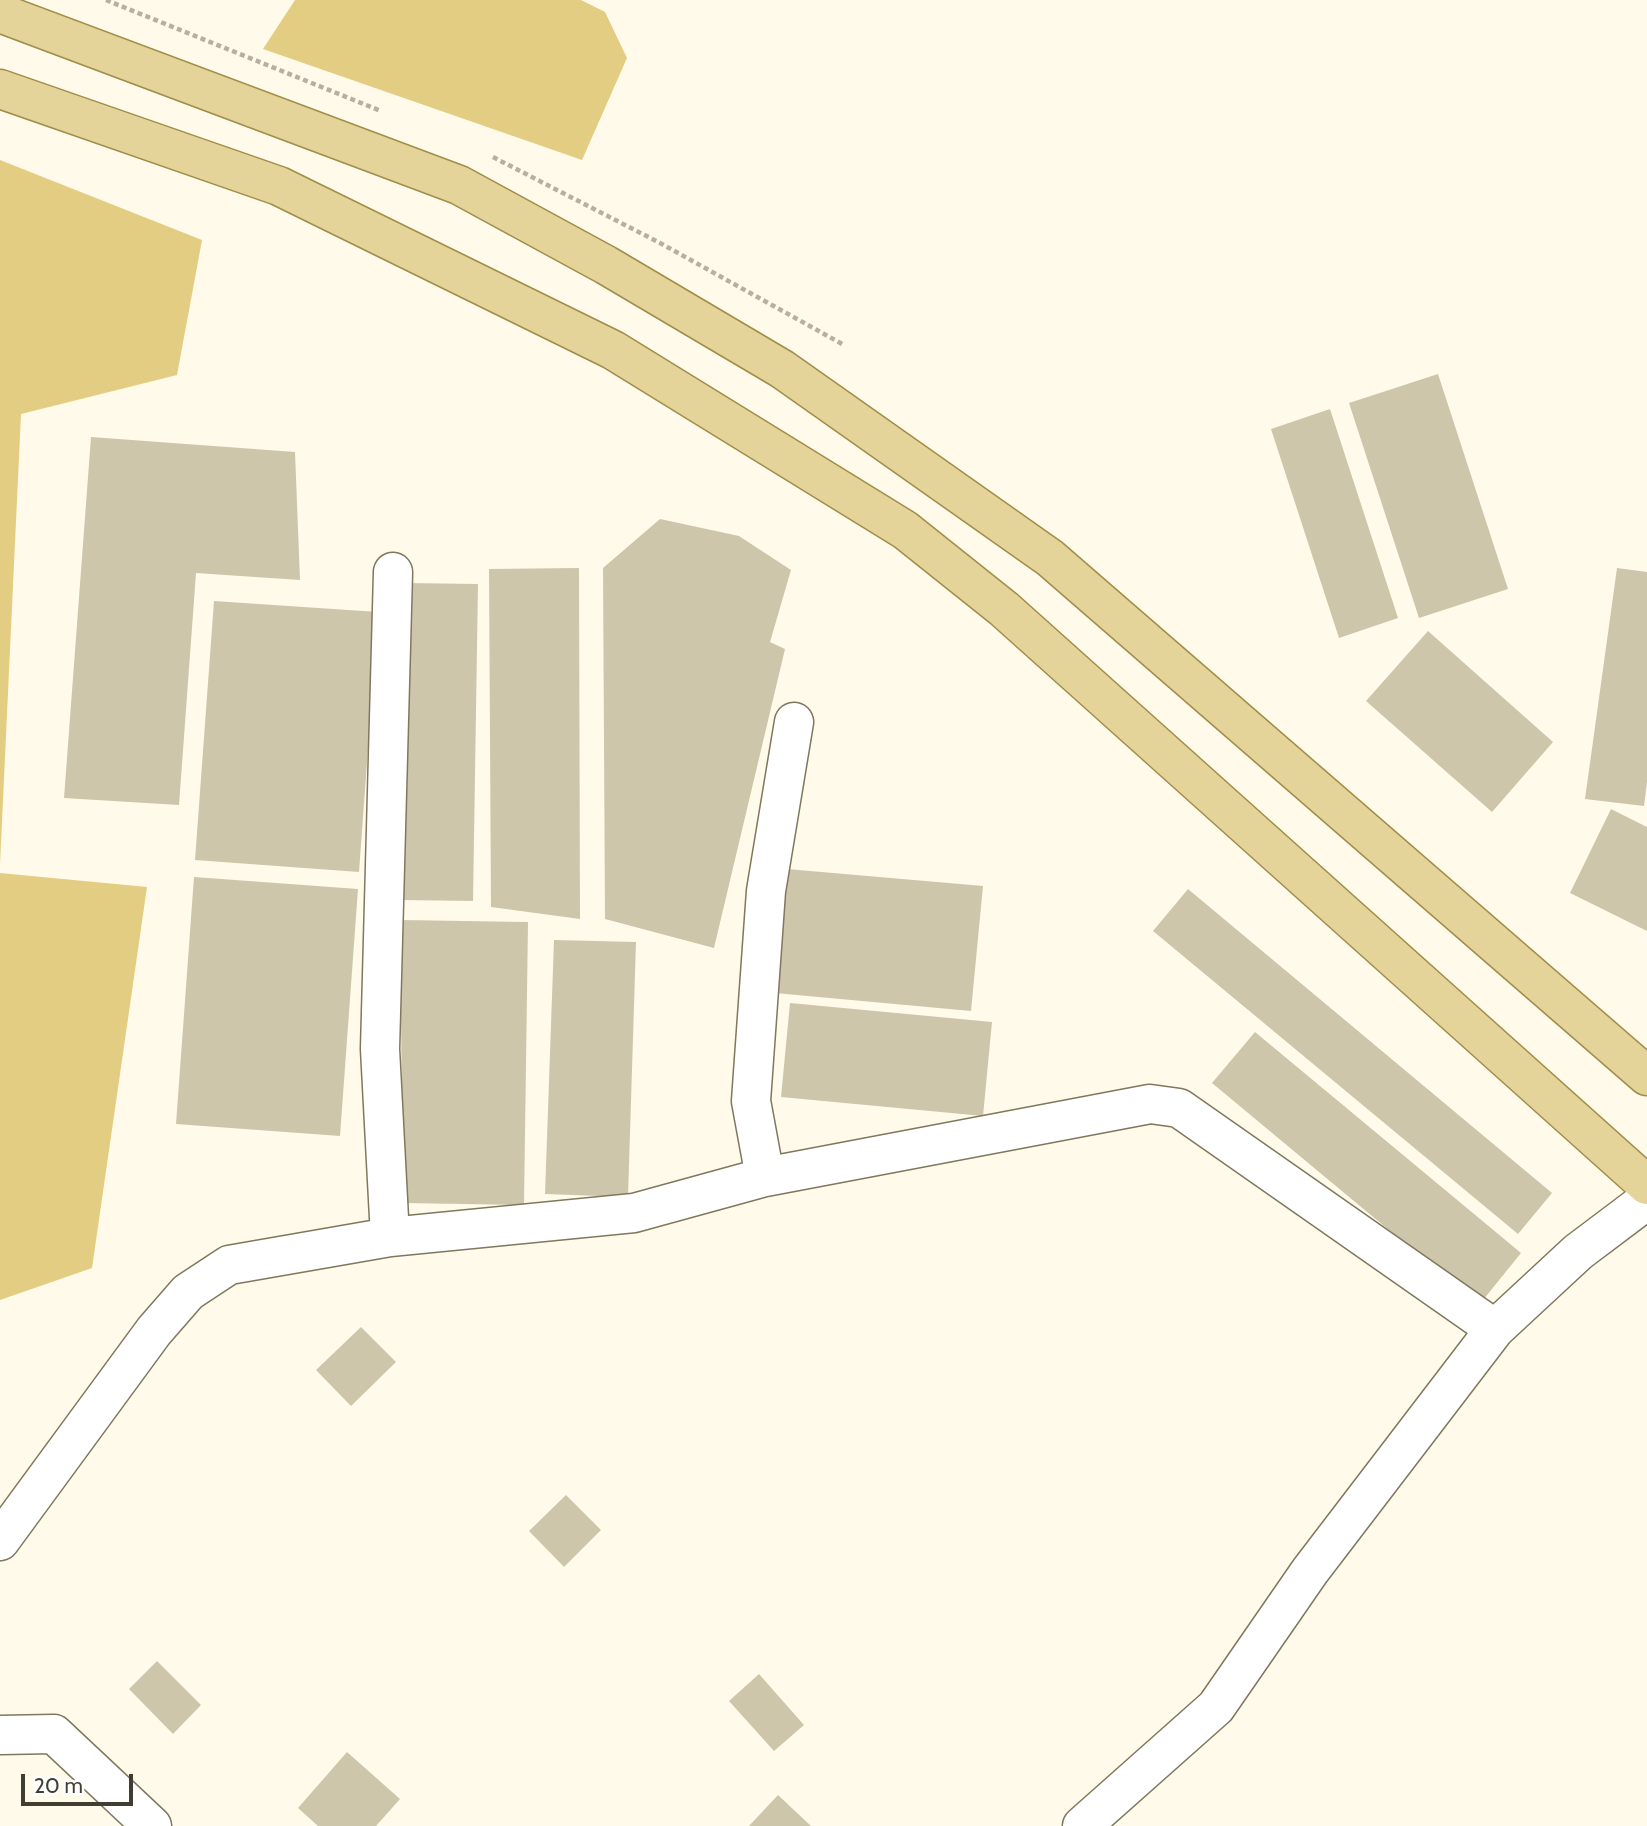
<!DOCTYPE html>
<style>
body{margin:0}
#map{position:relative;width:1647px;height:1826px;overflow:hidden;background:#fffae9;font-family:Cabin,sans-serif}
canvas{display:block}
.scale{position:absolute;left:21px;top:1774px;width:112px;height:32px;box-sizing:border-box;border:4px solid #403d31;border-top:0;padding-left:9px;font-size:21px;line-height:24px;white-space:nowrap;color:#403d31;-webkit-text-stroke:5px #fff;paint-order:stroke}
</style>
<div id="map">
<canvas width="1647" height="1826"></canvas>
<div class="scale">20 m</div>
</div>
<script>
const g = document.querySelector('canvas').getContext('2d');
g.lineJoin = 'round';
function fillPath(path, color) {
  g.fillStyle = color;
  g.fill(path, 'evenodd');
}
function toPath(rows) {
  const path = new Path2D();
  for (const r of rows) {
    path.moveTo(r[0], r[1]);
    for (let i = 2; i < r.length; i += 2) path.lineTo(r[i], r[i + 1]);
  }
  return path;
}
function stroke(path, color, width, dash) {
  g.strokeStyle = color;
  g.lineWidth = width;
  g.lineCap = dash ? 'butt' : 'round';
  g.setLineDash(dash || []);
  g.stroke(path);
}
const green = toPath([
 [295,0,581,0,605,12,627,58,582,160,263,49],
 [0,160,202,240,177,375,21,414,0,864],
 [0,873,147,887,92,1268,0,1300]
]);
const building = toPath([
 [1438,374,1508,589,1419,618,1349,403],
 [1330,409,1398,618,1339,638,1271,429],
 [91,437,295,452,300,580,196,573,179,805,64,798],
 [660,519,739,536,791,570,770,642,785,649,714,948,605,919,603,568],
 [579,568,580,919,491,907,489,569],
 [1617,568,1647,572,1647,782,1644,806,1585,799],
 [405,583,478,584,473,901,401,900],
 [214,601,378,612,359,872,195,860],
 [1428,631,1553,742,1492,812,1366,701],
 [1611,809,1647,827,1647,931,1570,893],
 [787,869,983,886,971,1011,775,993],
 [194,877,358,889,340,1136,176,1124],
 [1188,889,1552,1193,1518,1234,1153,931],
 [400,920,528,922,524,1205,403,1203],
 [554,940,636,942,628,1197,545,1194],
 [790,1003,992,1022,983,1116,781,1097],
 [1255,1032,1521,1253,1479,1305,1212,1083],
 [361,1327,396,1362,351,1406,316,1370],
 [566,1495,601,1530,564,1567,529,1531],
 [157,1661,201,1705,173,1734,129,1689],
 [759,1674,804,1725,774,1751,729,1701],
 [347,1752,400,1799,376,1826,318,1826,298,1808],
 [778,1795,811,1826,749,1826]
]);
const path = toPath([
 [106,0,381,111],
 [493,157,660,243,844,345]
]);
const minor = toPath([
 [765,1177,751,1101,766,891,794,722],
 [390,1237,380,1049,393,572],
 [0,1541,154,1331,188,1292,229,1265,390,1237,634,1213,765,1177,1150,1104,1179,1108,1495,1329],
 [0,1735,54,1734,152,1826],
 [1082,1826,1216,1707,1310,1571,1495,1329,1578,1252,1647,1200]
]);
const major = toPath([
 [0,13,459,185,606,265,782,369,1050,558,1647,1076],
 [0,89,279,186,613,350,905,530,1004,609,1647,1185]
]);
fillPath(green, '#e2cd83');
fillPath(building, '#cec6aa');
stroke(minor, '#7f785e', 41);
stroke(major, '#a08d49', 41);
stroke(path, '#b5b1a2', 4.5, [5, 3.5]);
stroke(minor, '#fff', 38);
stroke(major, '#e5d49a', 38);
</script>
